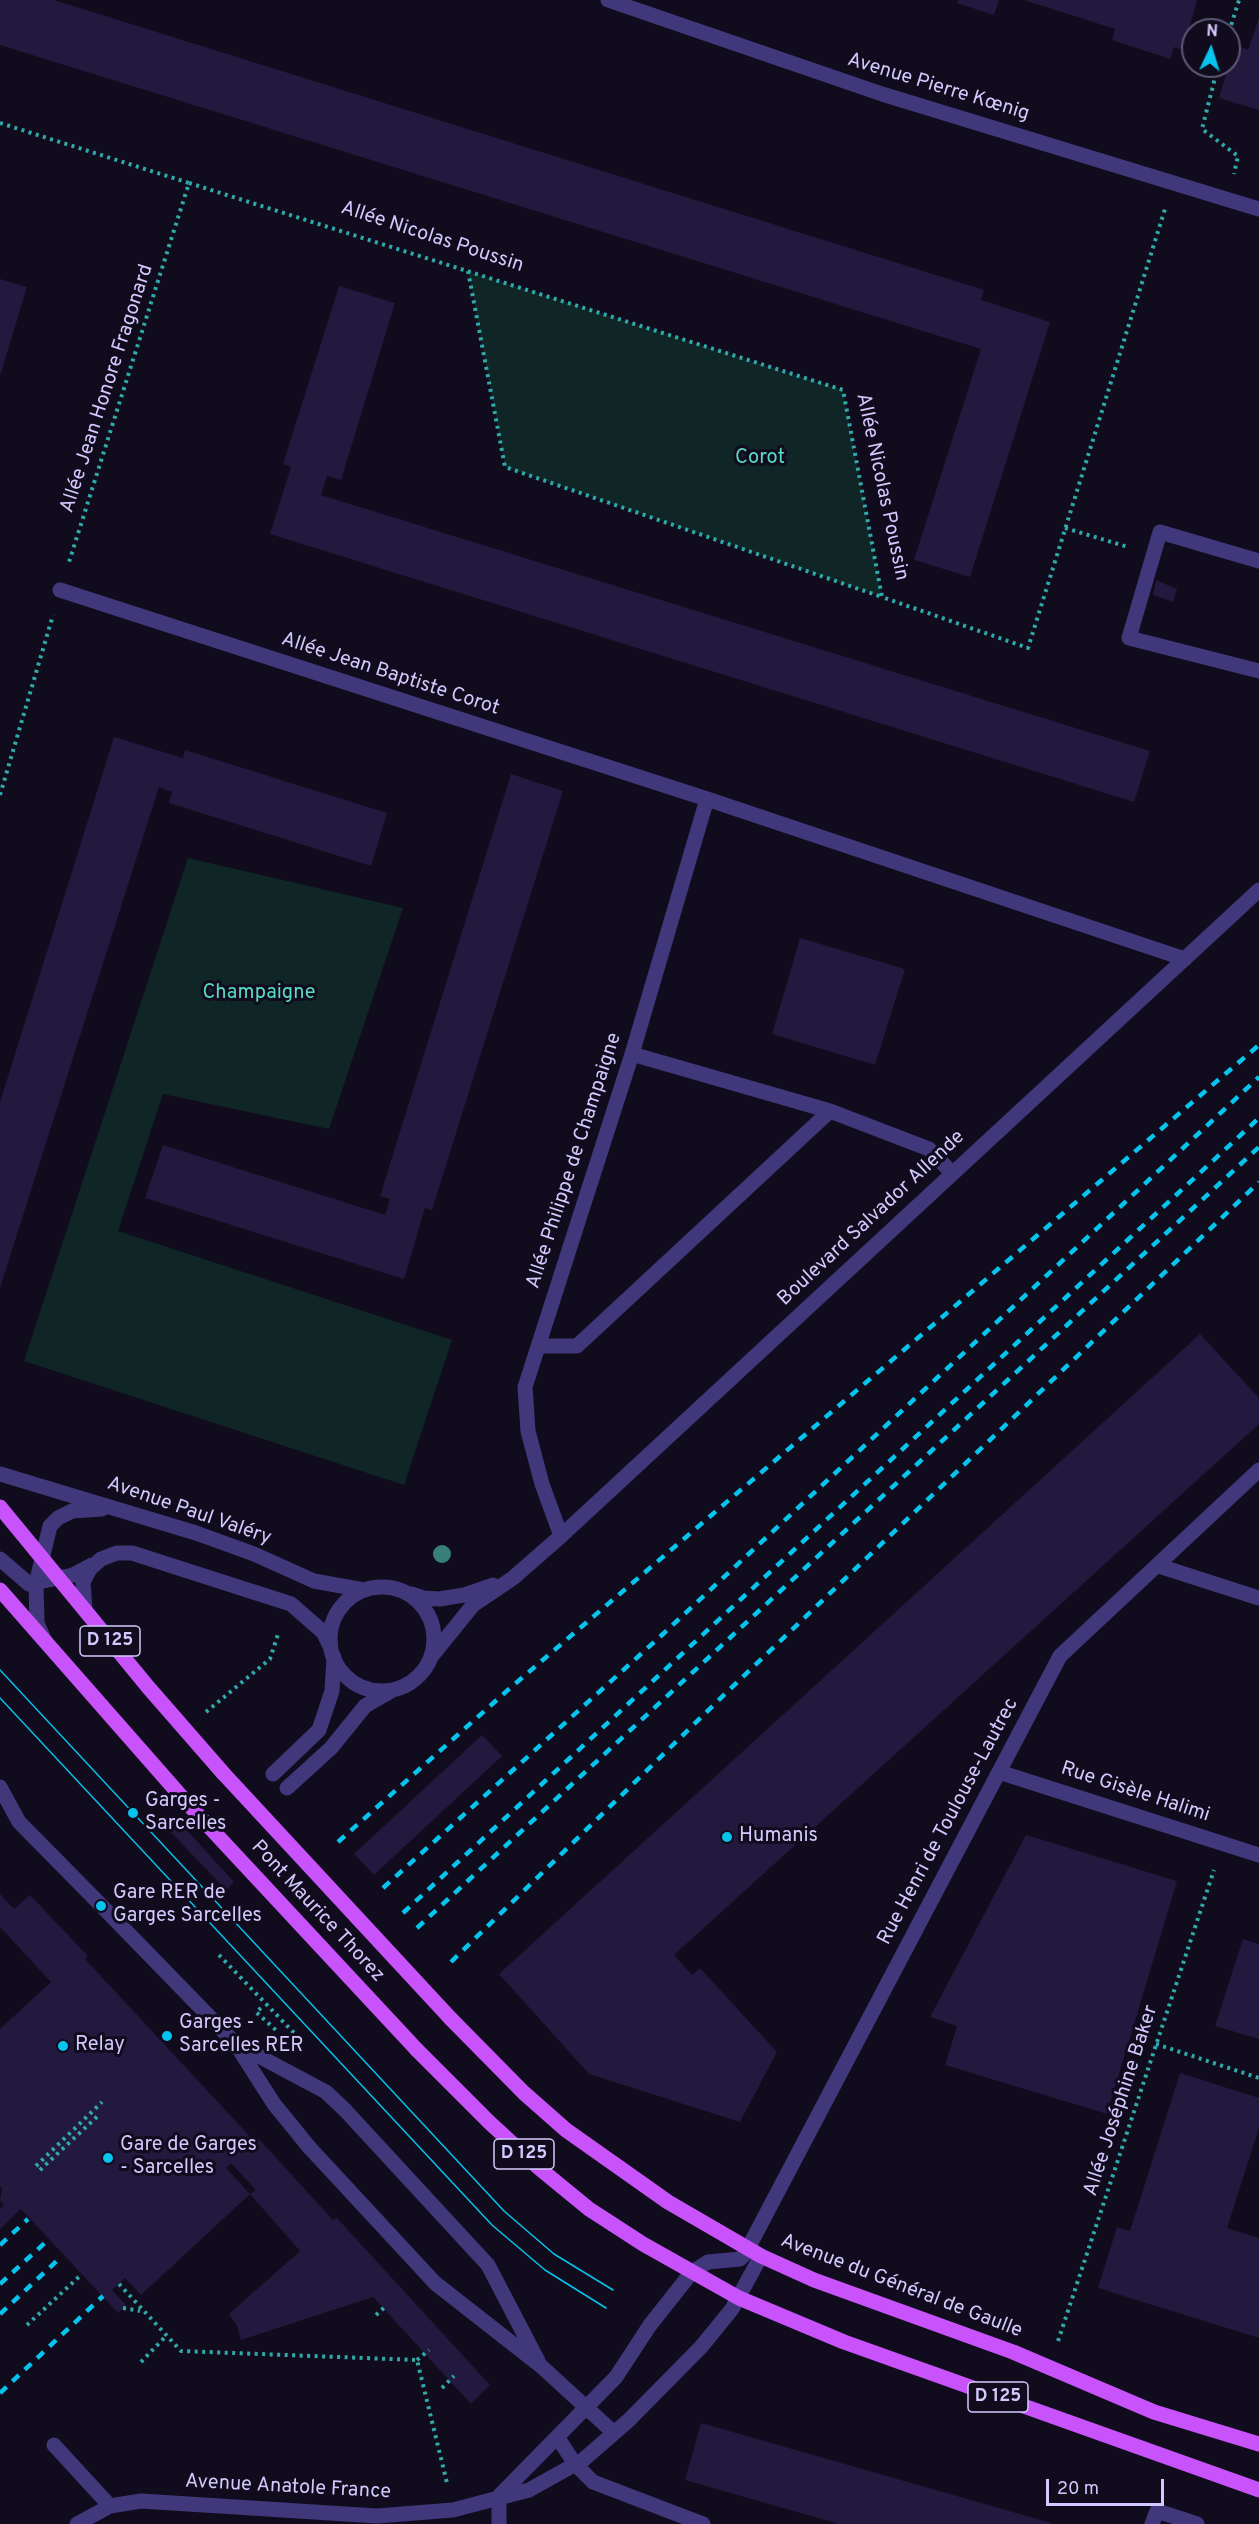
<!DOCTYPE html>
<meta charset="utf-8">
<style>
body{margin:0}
#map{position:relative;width:1259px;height:2524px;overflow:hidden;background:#100c1d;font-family:Overpass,sans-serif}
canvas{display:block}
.north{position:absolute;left:1181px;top:18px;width:60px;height:60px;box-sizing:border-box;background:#100c1d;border:2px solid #5e5877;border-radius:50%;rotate:4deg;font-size:16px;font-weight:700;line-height:24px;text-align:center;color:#d3c9fe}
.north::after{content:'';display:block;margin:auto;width:21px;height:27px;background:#06c4ed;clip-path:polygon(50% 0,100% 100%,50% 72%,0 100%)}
.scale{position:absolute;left:1046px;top:2479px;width:118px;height:27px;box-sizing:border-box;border:3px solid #d3c9fe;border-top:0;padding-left:8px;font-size:18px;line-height:21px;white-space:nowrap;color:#d3c9fe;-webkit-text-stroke:4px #100c1d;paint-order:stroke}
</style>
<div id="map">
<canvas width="1259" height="2524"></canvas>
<div class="north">N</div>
<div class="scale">20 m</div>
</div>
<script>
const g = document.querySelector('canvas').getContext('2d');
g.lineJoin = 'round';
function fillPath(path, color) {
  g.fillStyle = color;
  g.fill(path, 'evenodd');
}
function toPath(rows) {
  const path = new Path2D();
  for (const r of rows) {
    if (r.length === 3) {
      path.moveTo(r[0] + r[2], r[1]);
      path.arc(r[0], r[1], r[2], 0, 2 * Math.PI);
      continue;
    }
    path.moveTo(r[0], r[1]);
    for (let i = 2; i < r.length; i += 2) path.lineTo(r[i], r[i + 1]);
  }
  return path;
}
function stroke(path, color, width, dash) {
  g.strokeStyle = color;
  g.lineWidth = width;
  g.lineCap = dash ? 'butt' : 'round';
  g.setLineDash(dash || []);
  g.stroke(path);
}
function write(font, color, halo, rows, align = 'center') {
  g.font = font + ' Overpass,sans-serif';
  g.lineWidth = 6;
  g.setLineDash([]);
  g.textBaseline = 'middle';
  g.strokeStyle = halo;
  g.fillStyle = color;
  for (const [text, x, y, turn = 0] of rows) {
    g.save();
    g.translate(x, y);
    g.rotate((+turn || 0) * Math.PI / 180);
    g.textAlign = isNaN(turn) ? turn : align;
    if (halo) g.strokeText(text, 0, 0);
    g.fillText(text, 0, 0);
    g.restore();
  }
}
const green = toPath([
 [468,271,843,390,882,597,505,467],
 [188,858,403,908,329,1129,163,1094,118,1231,452,1340,404,1485,24,1361]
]);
const building = toPath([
 [0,0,54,0,984,290,981,300,1050,322,970,577,914,560,981,349,0,45],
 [958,0,999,0,994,15,957,3],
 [1024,0,1194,0,1197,1,1182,50,1174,47,1170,59,1112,40,1115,29],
 [1259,18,1259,110,1219,98,1235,45,1248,50],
 [0,279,27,287,1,373,0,373],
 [339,286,395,303,341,480,327,476,321,495,1150,751,1134,802,270,534,291,467,283,464],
 [1156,580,1177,589,1173,602,1153,595],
 [114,737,183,758,185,750,387,813,371,866,169,803,172,792,159,787,0,1288,0,1102],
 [511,774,563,791,432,1210,425,1208,404,1279,145,1198,163,1145,385,1215,390,1199,380,1196],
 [800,938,905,969,875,1065,772,1034],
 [1200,1334,1259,1398,1259,1424,674,1955,692,1975,700,1968,777,2052,740,2122,589,2074,499,1974],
 [482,1735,502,1756,374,1875,354,1854],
 [174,1816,234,1882,226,1890,164,1825],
 [1026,1835,1177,1881,1107,2114,945,2065,957,2026,930,2017],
 [0,1894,14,1909,30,1895,88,1956,85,1959,255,2142,258,2138,333,2220,336,2217,490,2385,471,2404,373,2297,241,2340,237,2326,229,2314,300,2251,250,2194,141,2295,125,2278,112,2290,126,2305,118,2313,21,2209,0,2229,0,2209,4,2205,0,2201,2,2189,0,2186,0,2029,51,1982,0,1927],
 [231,2163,256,2190,250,2194,226,2168],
 [1243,1939,1259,1944,1259,2039,1215,2026],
 [1180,2073,1259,2098,1259,2128,1227,2228,1259,2238,1259,2338,1098,2288,1117,2227,1130,2231],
 [701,2423,1051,2523,1051,2524,839,2524,685,2480]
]);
const path = toPath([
 [1229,32,1239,0],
 [1218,66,1202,129,1238,156,1234,174],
 [0,123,189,183,69,562],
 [189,183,843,390,882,597,1028,648,1165,209],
 [468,271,505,467,882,597],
 [1065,528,1128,547],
 [0,795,53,615],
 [206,1712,270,1659,279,1631],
 [219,1955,295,2034,288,2040],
 [261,2008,256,2012,278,2032],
 [1156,2044,1259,2078],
 [36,2166,102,2102],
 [40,2170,100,2114],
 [119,2284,181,2351,417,2360,447,2483],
 [123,2308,140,2311],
 [376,2315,387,2305],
 [27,2325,82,2274],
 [1058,2341,1214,1870],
 [417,2360,429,2350],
 [141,2362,166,2336],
 [442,2388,454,2376]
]);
const minor = toPath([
 [608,0,882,94,1259,209],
 [1259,561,1160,532,1129,638,1259,671],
 [60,590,707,799,1185,959],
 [632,1054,830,1111,929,1149,952,1173],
 [538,1346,577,1346,830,1111],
 [0,1474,196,1533,254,1554,314,1581,364,1590],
 [561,1536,542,1484,528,1431,525,1387,632,1054,707,799],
 [0,1559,29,1584,73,1575,92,1565],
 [1159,1566,1259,1598],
 [382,1639,52],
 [412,1594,424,1598,439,1599,464,1595,493,1585],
 [85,1610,83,1582,90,1569,101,1559,117,1553,132,1553,291,1604,323,1632,330,1646],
 [44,1639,37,1623,36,1584,50,1526,58,1518,72,1511,102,1509],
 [431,1657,473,1605,513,1578,561,1536,1259,890],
 [999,1772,1259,1855],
 [273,1774,319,1730,332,1691,334,1657],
 [0,1787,19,1822,93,1897],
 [287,1788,331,1748,365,1706,391,1691],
 [345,2110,488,2265,538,2361],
 [309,2147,435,2283,541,2366,614,2433],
 [558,2438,575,2464,593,2482,703,2524],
 [54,2445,110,2506],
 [499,2496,616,2377,650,2325,692,2272,708,2262,740,2259,745,2254,1060,1656,1259,1470],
 [499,2496,499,2524],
 [77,2524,110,2506,141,2501,377,2516,453,2510,529,2490,583,2460,629,2420,701,2347,732,2309,761,2256],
 [1152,2524,1157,2511,1197,2524]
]);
const major = toPath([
 [0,1507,148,1687,223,1773],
 [0,1590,187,1803],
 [451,2019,524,2093,566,2130,668,2202,761,2256,814,2280,1013,2352,1154,2412,1259,2444],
 [417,2050,489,2122,539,2168,589,2209,643,2244,739,2298,844,2342,1259,2490]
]);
const tram = toPath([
 [0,1670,504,2211,554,2254,613,2290],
 [0,1698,492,2225,545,2270,606,2308]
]);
const rail = toPath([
 [338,1842,509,1689,1259,1045],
 [383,1888,663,1634,1259,1077],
 [403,1913,1259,1118],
 [417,1928,1259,1147],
 [451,1962,728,1691,1259,1182],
 [0,2245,28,2219],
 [0,2284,48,2240],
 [0,2314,62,2256],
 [0,2393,103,2296]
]);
const minorBridge = toPath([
 [93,1897,235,2043,274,2104,309,2147],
 [238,2045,326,2092,345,2110]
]);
const majorBridge = toPath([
 [223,1773,451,2019],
 [187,1803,417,2050]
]);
const trees = [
 [442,1554]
];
const markers = [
 [133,1813,6,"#06c4ed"],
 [727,1837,6,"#06c4ed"],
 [101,1906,6,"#06c4ed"],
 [167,2036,6,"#06c4ed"],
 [63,2046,6,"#06c4ed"],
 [108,2158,6,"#06c4ed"]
];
const shields = [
 [110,1641,60],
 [524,2154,60],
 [998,2397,60]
];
const shieldNames = [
 ["D 125",110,1641],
 ["D 125",524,2154],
 ["D 125",998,2397]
];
const streetNames = [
 ["Avenue Pierre Kœnig",938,88,17],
 ["Allée Nicolas Poussin",432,238,18],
 ["Allée Jean Honore Fragonard",108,389,-72],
 ["Allée Nicolas Poussin",881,487,78],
 ["Allée Jean Baptiste Corot",390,675,18],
 ["Allée Philippe de Champaigne",575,1161,-72],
 ["Boulevard Salvador Allende",872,1219,-43],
 ["Avenue Paul Valéry",189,1512,19],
 ["Rue Gisèle Halimi",1135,1793,18],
 ["Rue Henri de Toulouse-Lautrec",949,1822,-62],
 ["Pont Maurice Thorez",317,1912,47],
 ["Allée Joséphine Baker",1122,2101,-72],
 ["Avenue du Général de Gaulle",901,2287,21],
 ["Avenue Anatole France",288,2488,3]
];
const parkNames = [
 ["Corot",760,459],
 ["Champaigne",259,994]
];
const poiNames = [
 ["Garges -",145,1802],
 ["Sarcelles",145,1825],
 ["Humanis",739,1837],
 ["Gare RER de",113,1894],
 ["Garges Sarcelles",113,1917],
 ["Garges -",179,2024],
 ["Sarcelles RER",179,2047],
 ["Relay",75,2046],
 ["Gare de Garges",120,2146],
 ["- Sarcelles",120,2169]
];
fillPath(green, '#0f2526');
fillPath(building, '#23183d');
stroke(path, '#30a9ab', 4, [3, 4.5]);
stroke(minor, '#40387a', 15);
stroke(major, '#c953fb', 15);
stroke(tram, '#06c4ed', 1.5);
stroke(rail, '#06c4ed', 4.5, [9, 8]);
stroke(minorBridge, '#40387a', 15);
stroke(majorBridge, '#c953fb', 15);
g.fillStyle = '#387e79';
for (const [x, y] of trees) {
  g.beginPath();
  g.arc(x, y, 9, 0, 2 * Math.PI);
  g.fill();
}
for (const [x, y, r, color] of markers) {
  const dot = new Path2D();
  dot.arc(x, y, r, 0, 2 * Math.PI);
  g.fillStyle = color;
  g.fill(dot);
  stroke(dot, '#100c1d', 2);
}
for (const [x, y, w] of shields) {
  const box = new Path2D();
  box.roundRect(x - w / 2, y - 15, w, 30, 4.5);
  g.fillStyle = '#100c1d';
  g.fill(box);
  stroke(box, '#d3c9fe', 1.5);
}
write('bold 18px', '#d3c9fe', null, shieldNames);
write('20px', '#d3c9fe', '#100c1d', streetNames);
write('20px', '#58dbc4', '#100c1d', parkNames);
write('20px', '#d3c9fe', '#100c1d', poiNames, 'left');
</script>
